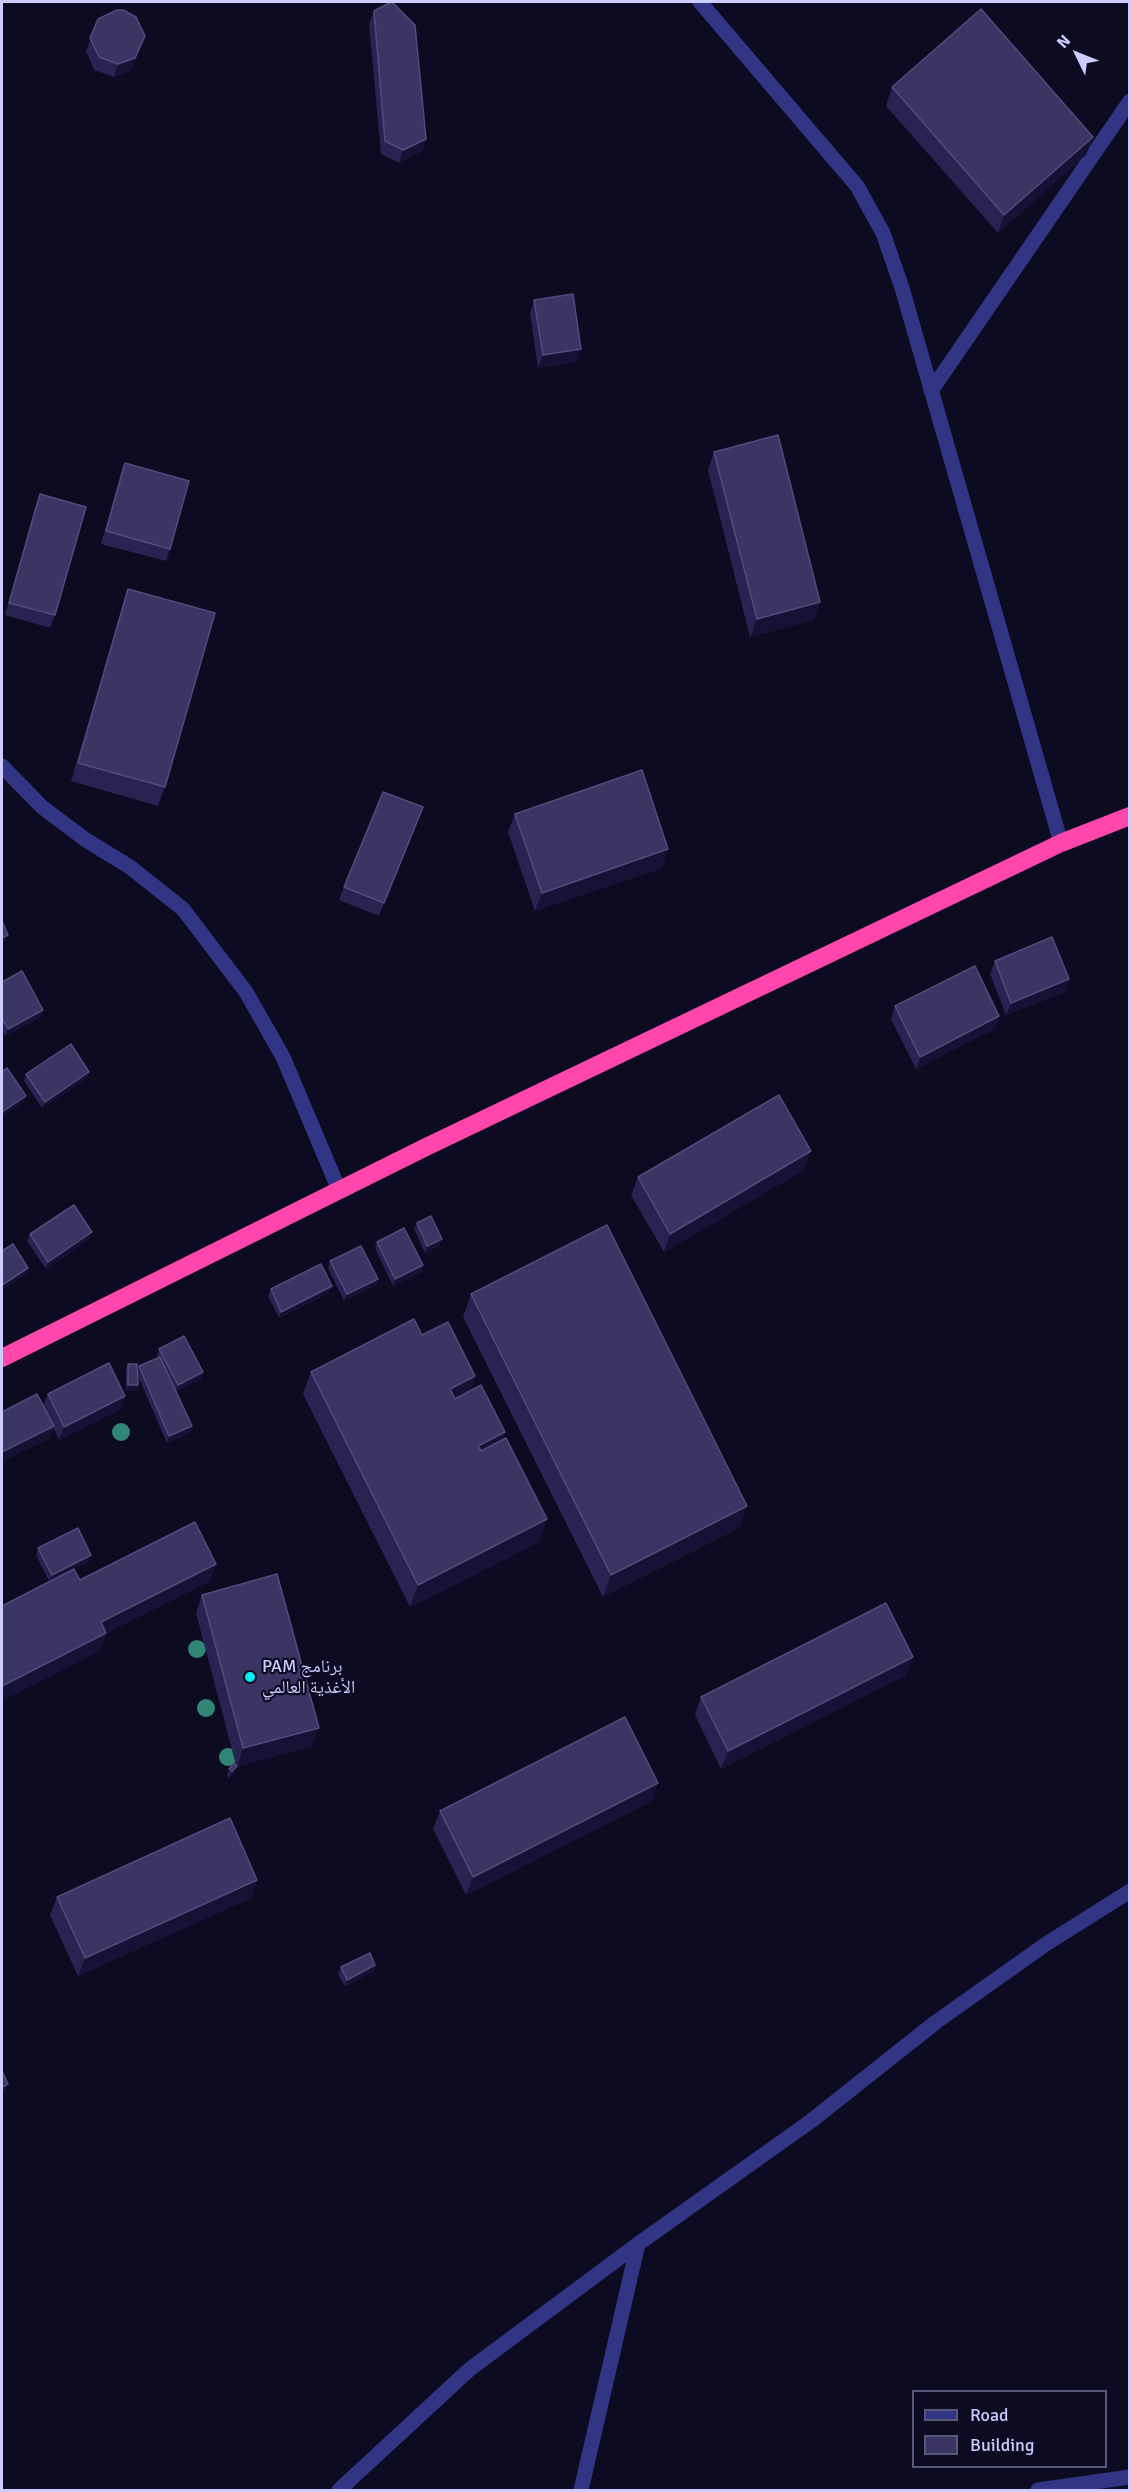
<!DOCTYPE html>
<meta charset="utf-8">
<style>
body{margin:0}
#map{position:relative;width:1131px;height:2492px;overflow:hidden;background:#0d0b21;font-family:Signika,sans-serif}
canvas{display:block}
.frame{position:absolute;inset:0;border:3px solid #cdcbff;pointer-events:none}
.legend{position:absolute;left:912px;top:2390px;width:195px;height:78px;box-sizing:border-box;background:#0d0b21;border:2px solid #5a587a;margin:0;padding:8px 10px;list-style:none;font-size:18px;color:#cdcbff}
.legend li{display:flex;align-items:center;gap:12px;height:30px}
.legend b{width:30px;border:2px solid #5a587a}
.north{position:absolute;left:1047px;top:24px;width:60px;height:60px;-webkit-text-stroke:4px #0d0b21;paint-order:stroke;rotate:313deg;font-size:16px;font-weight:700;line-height:24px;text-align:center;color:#cdcbff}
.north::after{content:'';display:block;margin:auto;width:21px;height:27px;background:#cdcbff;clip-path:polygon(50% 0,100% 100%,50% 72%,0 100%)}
</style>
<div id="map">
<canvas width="1131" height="2492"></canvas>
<div class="frame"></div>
<ul class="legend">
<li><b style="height:8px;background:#323583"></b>Road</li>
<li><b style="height:16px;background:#3a3563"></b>Building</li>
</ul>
<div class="north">N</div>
</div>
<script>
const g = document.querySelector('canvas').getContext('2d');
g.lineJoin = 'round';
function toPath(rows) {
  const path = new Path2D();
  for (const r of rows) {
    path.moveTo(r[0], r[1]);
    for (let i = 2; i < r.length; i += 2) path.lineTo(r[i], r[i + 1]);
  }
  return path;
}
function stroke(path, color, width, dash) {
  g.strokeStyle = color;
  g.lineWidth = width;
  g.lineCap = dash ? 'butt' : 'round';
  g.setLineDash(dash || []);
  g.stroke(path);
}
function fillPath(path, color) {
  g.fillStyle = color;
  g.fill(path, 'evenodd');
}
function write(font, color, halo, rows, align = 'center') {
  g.font = font + ' Signika,"Noto Naskh Arabic",sans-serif';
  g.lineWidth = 4.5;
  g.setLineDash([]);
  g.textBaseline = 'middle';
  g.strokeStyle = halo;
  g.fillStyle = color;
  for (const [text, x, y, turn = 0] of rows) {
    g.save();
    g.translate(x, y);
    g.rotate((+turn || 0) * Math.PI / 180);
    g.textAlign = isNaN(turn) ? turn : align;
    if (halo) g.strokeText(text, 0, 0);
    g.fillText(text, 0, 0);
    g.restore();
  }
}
const minor = toPath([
 [700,2,857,186,883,233,902,288,1061,843],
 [931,391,1130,101],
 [2,766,42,807,86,840,130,867,183,909,246,992,283,1057,339,1190],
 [339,2490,470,2369,638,2244,811,2121,936,2022,1046,1944,1130,1891],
 [581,2490,638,2244],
 [1038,2490,1130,2477]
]);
const highway = toPath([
 [2,1358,426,1147,1061,843,1130,816]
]);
const trees = [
 [121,1432],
 [197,1649],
 [206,1708],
 [228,1757]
];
const wall = toPath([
 [374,11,426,139,422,151,399,163,381,154,369,24],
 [98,19,140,49,130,71,114,77,94,70,86,51],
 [892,87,1093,137,1086,155,998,233,886,106],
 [534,300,581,349,577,362,538,368,530,313],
 [714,452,814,620,750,637,708,470],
 [125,463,170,549,166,561,101,544,120,476],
 [40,494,55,615,50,628,5,615,35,507],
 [128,589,165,787,158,806,71,781,122,608],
 [423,807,379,916,339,900,344,887],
 [515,814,662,868,535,911,508,832],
 [995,961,1069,979,1065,992,1006,1015,990,974],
 [2,982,43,1010,41,1017,5,1036,2,1029],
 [895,1006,999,1016,995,1029,916,1069,891,1019],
 [89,1072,87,1078,42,1108,24,1081,26,1074],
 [804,1170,664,1252,631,1195,638,1177],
 [417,1223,439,1246,425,1253,414,1229],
 [30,1234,89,1239,46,1269,27,1241],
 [377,1242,423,1265,421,1272,393,1286,375,1248],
 [330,1261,378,1279,376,1285,344,1301,328,1268],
 [271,1289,329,1293,279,1318,268,1296],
 [471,1294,747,1506,739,1528,603,1597,463,1317],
 [159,1349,201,1379,176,1391,192,1426,190,1433,167,1443,138,1376,138,1385,136,1391,126,1391,126,1370,128,1364,137,1370,139,1366,158,1358,157,1356],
 [311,1372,475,1376,470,1391,505,1432,501,1441,539,1542,410,1607,303,1394],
 [48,1394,125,1396,121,1409,59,1440,53,1427,49,1439,43,1406],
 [38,1548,91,1555,89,1561,49,1581,36,1555],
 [202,1595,312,1746,237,1766,235,1772,229,1778,227,1775,229,1769,236,1765,196,1613],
 [913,1657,906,1675,721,1769,695,1715,701,1697],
 [652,1801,466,1895,433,1829,440,1811],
 [257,1880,251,1898,78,1976,50,1915,57,1897],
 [375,1965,373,1972,345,1986,338,1974,341,1967]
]);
const shadedWall = toPath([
 [145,36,130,71,114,77,118,64],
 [1093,137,1086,155,998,233,1004,215],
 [426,139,422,151,399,163,403,150],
 [581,349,577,362,538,368,543,355],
 [820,602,814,620,750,637,757,619],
 [668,849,662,868,535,911,542,893],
 [8,935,6,941,2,943,2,938],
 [1069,979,1065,992,1006,1015,1011,1003],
 [43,1010,41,1017,5,1036,8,1029],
 [999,1016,995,1029,916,1069,920,1057],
 [89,1072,87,1078,42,1108,45,1102],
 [26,1096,23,1102,2,1117,2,1112],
 [811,1151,804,1170,664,1252,670,1234],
 [92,1232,89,1239,46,1269,48,1262],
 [442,1239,439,1246,425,1253,427,1246],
 [423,1265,421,1272,393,1286,395,1279],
 [28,1268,26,1274,2,1290,2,1285],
 [378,1279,376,1285,344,1301,347,1294],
 [332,1286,329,1293,279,1318,281,1312],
 [203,1372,201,1379,176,1391,178,1385],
 [475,1376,467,1399,441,1412,450,1389],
 [128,1385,138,1385,136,1391,126,1391],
 [125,1396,121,1409,59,1440,64,1427],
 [54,1426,49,1439,2,1462,2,1452],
 [192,1426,190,1433,167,1443,169,1436],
 [505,1432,496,1454,470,1468,478,1446],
 [747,1506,739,1528,603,1597,611,1575],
 [547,1519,539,1542,410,1607,418,1585],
 [91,1555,89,1561,49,1581,52,1575],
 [216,1564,210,1582,106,1634,100,1651,2,1701,2,1686,101,1622],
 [913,1657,906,1675,721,1769,728,1751],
 [319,1728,312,1746,237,1767,243,1748],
 [237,1766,235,1772,229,1778,232,1771],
 [658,1783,652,1801,466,1895,473,1877],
 [257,1880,251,1898,78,1976,85,1958],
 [375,1965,373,1972,345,1986,347,1980],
 [8,2084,6,2091,2,2093,2,2087]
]);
const building = toPath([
 [391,2,392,2,415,25,426,139,403,150,385,141,374,11,391,2],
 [981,9,1093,137,1004,215,892,87,981,9],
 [117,10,123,10,136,17,145,36,135,58,118,64,99,57,90,38,98,19,117,10],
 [573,294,581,349,543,355,534,300,573,294],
 [778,435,820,602,757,619,714,452,778,435],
 [125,463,189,481,170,549,106,531,125,463],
 [40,494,86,507,55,615,9,603,40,494],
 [128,589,215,613,165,787,78,763,128,589],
 [642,770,668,849,542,893,515,814,642,770],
 [383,792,423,807,384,903,344,887,383,792],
 [2,921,8,935,2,938,2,921],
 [1052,937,1069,979,1011,1003,995,961,1052,937],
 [975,966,999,1016,920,1057,895,1006,975,966],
 [22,971,43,1010,8,1029,2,1018,2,982,22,971],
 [71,1044,89,1072,45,1102,26,1074,71,1044],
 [7,1068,26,1096,2,1112,2,1072,7,1068],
 [779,1095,811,1151,670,1234,638,1177,779,1095],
 [74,1205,92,1232,48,1262,30,1234,74,1205],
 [431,1216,442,1239,427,1246,417,1223,431,1216],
 [607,1225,747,1506,611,1575,471,1294,607,1225],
 [404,1228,423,1265,395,1279,377,1242,404,1228],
 [13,1244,28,1268,2,1285,2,1251,13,1244],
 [361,1246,378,1279,347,1294,330,1261,361,1246],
 [321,1264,332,1286,281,1312,271,1289,321,1264],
 [414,1319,422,1335,448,1322,475,1376,450,1389,455,1399,481,1385,505,1432,478,1446,481,1451,506,1438,547,1519,418,1585,311,1372,414,1319],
 [184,1336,203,1372,178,1385,159,1349,184,1336],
 [160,1357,192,1426,169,1436,139,1366,160,1357],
 [109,1363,125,1396,64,1427,48,1394,109,1363],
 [128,1364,137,1364,138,1385,128,1385,128,1364],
 [37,1394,54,1426,2,1452,2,1412,37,1394],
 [195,1522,216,1564,101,1622,106,1633,2,1686,2,1606,74,1569,80,1580,195,1522],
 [78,1528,91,1555,52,1575,38,1548,78,1528],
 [277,1574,319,1728,243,1748,202,1595,277,1574],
 [886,1603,913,1657,728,1751,701,1697,886,1603],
 [625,1717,658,1783,473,1877,440,1811,625,1717],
 [234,1763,237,1766,232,1771,229,1769,234,1763],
 [230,1818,257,1880,85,1958,57,1897,230,1818],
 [370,1953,375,1965,347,1980,341,1967,370,1953],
 [2,2071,8,2084,2,2087,2,2071]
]);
const markers = [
 [250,1677,6,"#00edf6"]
];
const poiNames = [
 ["PAM برنامج",262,1667],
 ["الأغذية العالمي",262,1688]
];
stroke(minor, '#323583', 15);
stroke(highway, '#ff46ab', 18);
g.fillStyle = '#318574';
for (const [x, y] of trees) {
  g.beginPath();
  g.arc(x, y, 9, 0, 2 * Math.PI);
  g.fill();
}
fillPath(wall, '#282350');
fillPath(shadedWall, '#161235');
fillPath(building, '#3a3563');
stroke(building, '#514c7b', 1.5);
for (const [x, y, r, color] of markers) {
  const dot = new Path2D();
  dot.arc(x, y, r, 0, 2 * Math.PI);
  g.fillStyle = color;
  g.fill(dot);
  stroke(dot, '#0d0b21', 2);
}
write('18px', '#cdcbff', '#0d0b21', poiNames, 'left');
</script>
